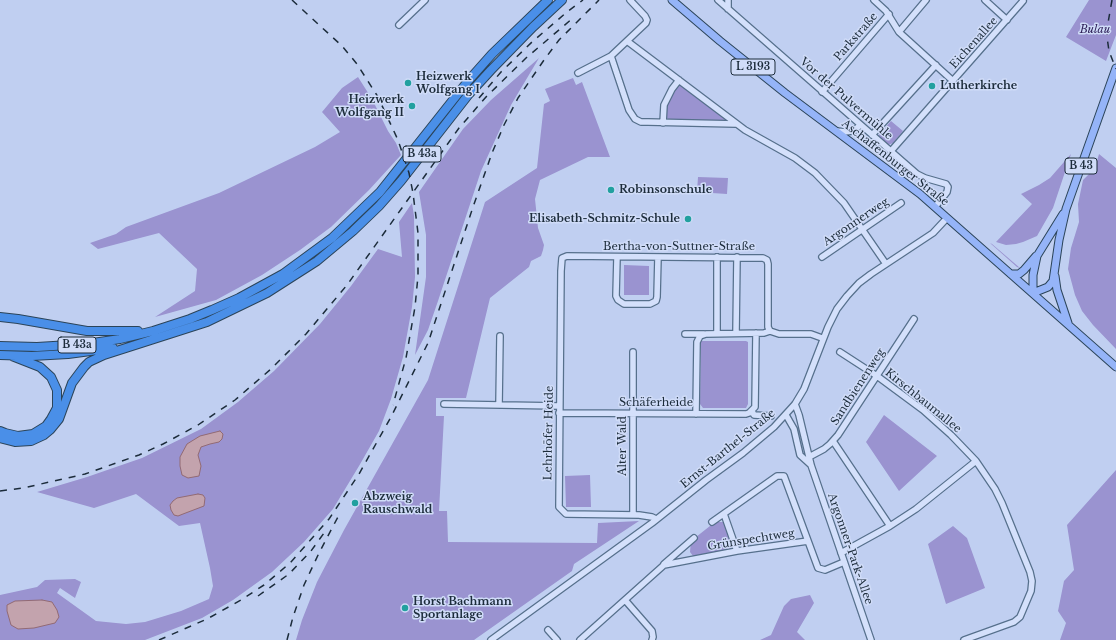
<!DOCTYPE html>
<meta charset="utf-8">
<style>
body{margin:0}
canvas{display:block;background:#c0cff1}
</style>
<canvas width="1116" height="640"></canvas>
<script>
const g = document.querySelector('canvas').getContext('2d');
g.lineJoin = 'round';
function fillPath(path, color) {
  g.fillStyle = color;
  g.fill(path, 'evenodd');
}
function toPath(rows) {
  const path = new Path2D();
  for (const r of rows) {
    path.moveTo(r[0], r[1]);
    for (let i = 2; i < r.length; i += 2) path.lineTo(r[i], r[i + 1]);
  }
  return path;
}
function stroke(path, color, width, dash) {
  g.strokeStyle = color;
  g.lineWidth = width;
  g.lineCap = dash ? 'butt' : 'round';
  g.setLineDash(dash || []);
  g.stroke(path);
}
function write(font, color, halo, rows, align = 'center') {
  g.font = font + ' "Libre Baskerville",serif';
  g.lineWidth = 3;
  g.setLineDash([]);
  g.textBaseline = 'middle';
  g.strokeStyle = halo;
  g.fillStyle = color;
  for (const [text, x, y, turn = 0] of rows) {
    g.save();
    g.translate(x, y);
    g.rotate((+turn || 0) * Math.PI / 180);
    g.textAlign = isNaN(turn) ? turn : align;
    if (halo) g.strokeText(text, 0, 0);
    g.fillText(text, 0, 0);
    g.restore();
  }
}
const green = toPath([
 [1089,0,1116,0,1116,35,1106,61,1066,37],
 [539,58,511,105,481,171,438,301,428,330,415,355,426,277,426,235,419,192,463,129,491,100],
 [358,77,372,99,388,131,396,143,401,155,369,190,331,227,300,250,262,275,216,300,155,317,195,291,197,269,159,233,98,249,90,243,116,234,126,227,219,193,315,147,340,132,322,112,342,88],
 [573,78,576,85,582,82,610,157,588,157,540,180,535,199,538,228,544,245,543,250,541,256,531,261,529,267,490,298,466,398,436,398,436,416,444,416,439,511,447,511,448,542,597,543,598,523,639,521,574,564,572,571,474,640,296,640,302,620,317,582,344,530,428,380,485,202,537,168,544,104,550,101,545,89],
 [681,85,725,118,724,120,670,120,667,118,667,104,676,86],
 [891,121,903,131,893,143,888,145,878,136],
 [1071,154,1053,208,1037,236,1023,242,1016,244,1006,245,996,242,1032,204,1021,194,1039,185,1050,178],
 [1099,154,1116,168,1116,349,1093,325,1082,311,1075,295,1068,269,1071,248,1079,222,1078,204,1083,180,1095,168],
 [698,177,728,178,727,194,697,192],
 [412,203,414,216,415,277,412,307,403,357,391,399,379,431,359,466,333,509,304,542,272,572,233,600,202,618,145,640,0,640,0,595,37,587,45,580,75,579,81,582,75,598,60,588,57,593,96,621,126,624,145,622,181,611,209,599,213,586,210,568,200,523,179,526,136,494,94,508,37,492,87,477,142,458,201,429,238,402,274,371,320,324,351,286,378,249,402,257,399,222],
 [990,243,992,244,1020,268,1017,267],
 [624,265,649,266,649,295,624,295],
 [701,341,746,341,748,342,748,404,746,408,703,408,700,404],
 [884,415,937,456,899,491,866,442],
 [1116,470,1116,640,1060,640,1066,623,1058,611,1064,581,1074,570,1067,525],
 [590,475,591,507,566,507,565,476],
 [715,522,724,522,733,547,729,550,693,556,690,552,691,541],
 [953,526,967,538,985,588,946,604,928,544],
 [810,595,814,603,797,632,805,640,760,640,771,635,784,606,791,599]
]);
const water = toPath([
 [220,431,223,434,222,439,219,442,210,444,201,447,198,455,201,466,199,476,188,478,182,475,180,466,180,457,187,444,200,436,220,431],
 [198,494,203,495,205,498,204,506,183,514,178,516,174,515,171,510,170,505,173,501,177,498,198,494],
 [42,600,52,602,57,610,59,617,55,623,34,628,18,629,11,625,7,611,7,605,15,601,42,600]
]);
const minor = toPath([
 [718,0,917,174,925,178,946,184,948,187,947,192,935,207],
 [874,0,886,11,899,32,953,81],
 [985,0,1007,20],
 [728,9,728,0],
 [399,25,425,0],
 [899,32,926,0],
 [627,41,745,130,795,158,815,173,844,203,886,264],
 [611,56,629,110,635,119,641,122,648,122,736,124],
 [578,73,611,56,646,23,647,20,645,16,630,0],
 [822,92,889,14],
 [663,123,664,105,672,89,679,80],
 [837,131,845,132,852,131,855,130,860,125],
 [872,135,936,65],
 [891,151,1023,1],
 [617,257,616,296,618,300,624,304,650,304,656,301,657,297,658,257],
 [717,257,717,333],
 [822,257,901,203],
 [736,333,737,257],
 [685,334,704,334],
 [840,352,877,376,923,410,951,435,976,461,995,489,1002,503,1030,572,1032,581,1031,591,1020,617,1014,622,964,640],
 [444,404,559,406],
 [795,404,799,415,811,465,871,640],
 [499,405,500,336],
 [752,411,754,415,771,416],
 [559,413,746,414,749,413,755,407,756,333],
 [696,414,697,342,700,336,706,334,764,333,770,331],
 [786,415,794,429,800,455,811,465],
 [833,441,890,526],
 [809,457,824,449,830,444,838,435,914,319],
 [724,514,737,551],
 [633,515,633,352],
 [656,519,652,517,639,515,566,514,559,507,561,271,562,258,567,256,763,258,767,260,768,264,768,327,770,331,779,334,811,334,822,338],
 [712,522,777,476,784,476,818,568,825,570,844,562],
 [841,553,890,526,916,509,976,461],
 [664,564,694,538],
 [625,600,652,631,653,637,652,640],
 [548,630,557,640],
 [491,640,652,523,706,480,743,453,774,427,795,404,804,389,828,327,837,309,847,296,859,283,871,274,933,233,947,218],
 [580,640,664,565,737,551,808,541]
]);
const major = toPath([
 [672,0,720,41,785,93,920,194,1116,367],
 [1011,274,1019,274,1024,270,1036,256],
 [1055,276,1057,290,1068,323],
 [1033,293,1048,287,1053,281,1059,240,1066,209,1116,68],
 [1033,293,1033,275,1037,256,1063,214]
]);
const highway = toPath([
 [0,317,18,319,87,331,138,331],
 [0,346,37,347,86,344,120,339,153,331,190,319,212,310,239,298,283,274,332,238,380,192,468,81,492,54,548,0],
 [0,355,32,356,68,354,113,348],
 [0,431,5,433,18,436,33,434,46,426,51,419,57,408,57,390,51,377,40,367,12,356],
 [0,438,15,442,31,441,44,435,50,430,59,419,72,383,84,367,89,362,104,355,207,322,267,293,317,261,353,231,379,206,401,181,469,94,491,70,533,27,562,0]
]);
const rail = toPath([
 [292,0,342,46,357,64,378,97,398,140,409,173,413,193,418,233,418,276,415,307,406,358,393,405],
 [1112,0,1108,23,1107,37,1109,51,1116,69],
 [479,98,501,72,532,42,567,12,583,0],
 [0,491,23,488,85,474,139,455,163,444,198,425,235,400,271,369,306,334,347,285,459,128,486,97,526,58,573,18],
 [258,596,289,574,311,551,324,533],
 [159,640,207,619,241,600,264,585,290,563,329,519,359,474,391,417,428,343,473,207,492,153,504,125,518,98,544,60,559,40,599,0],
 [287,640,293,617,304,585,319,553,340,513]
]);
const markers = [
 [408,83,4,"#21a09f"],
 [932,86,4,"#21a09f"],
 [412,106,4,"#21a09f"],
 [611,190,4,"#21a09f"],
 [688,219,4,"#21a09f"],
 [355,503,4,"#21a09f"],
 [405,608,4,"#21a09f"]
];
const shields = [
 [753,67,44],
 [422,154,38],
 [1081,166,32],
 [77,345,38]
];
const shieldNames = [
 ["L 3193",753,67],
 ["B 43a",422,154],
 ["B 43",1081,166],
 ["B 43a",77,345]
];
const parkNames = [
 ["Bulau",1095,30]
];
const streetNames = [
 ["Parkstraße",856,37,-49],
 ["Eichenallee",974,43,-48],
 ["Vor der Pulvermühle",846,99,41],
 ["Aschaffenburger Straße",895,163,38],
 ["Argonnerweg",856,222,-34],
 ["Bertha-von-Suttner-Straße",679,247],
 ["Sandbienenweg",858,387,-57],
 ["Kirschbaumallee",923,401,39],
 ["Schäferheide",656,403],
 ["Lehrhöfer Heide",549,433,-89],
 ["Alter Wald",623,446,-90],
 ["Ernst-Barthel-Straße",728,449,-39],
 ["Grünspechtweg",751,540,-9],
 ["Argonner-Park-Allee",850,549,71]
];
const poiNames = [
 ["Heizwerk",416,77],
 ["Wolfgang I",416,90],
 ["Lutherkirche",940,86],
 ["Heizwerk",404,100,"right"],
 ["Wolfgang II",404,113,"right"],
 ["Robinsonschule",619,190],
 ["Elisabeth-Schmitz-Schule",680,219,"right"],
 ["Abzweig",363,497],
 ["Rauschwald",363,510],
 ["Horst Bachmann",413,602],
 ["Sportanlage",413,615]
];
fillPath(green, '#9a93d0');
fillPath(water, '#c3a3ad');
stroke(water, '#926a74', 1);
stroke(minor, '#56708c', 8);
stroke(major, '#2b4459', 9);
stroke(highway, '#2b4459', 10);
stroke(minor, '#d4e0fb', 5.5);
stroke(major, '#95b4f8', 7);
stroke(highway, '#4a8fe8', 8);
stroke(rail, '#1c2c3b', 1.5, [7, 7]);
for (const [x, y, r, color] of markers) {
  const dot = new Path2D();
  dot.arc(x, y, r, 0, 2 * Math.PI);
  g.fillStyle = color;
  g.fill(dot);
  stroke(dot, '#d0dcf8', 1.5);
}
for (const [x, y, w] of shields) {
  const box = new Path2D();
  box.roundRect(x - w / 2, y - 8, w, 16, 3);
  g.fillStyle = '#d0dcf8';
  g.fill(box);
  stroke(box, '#1c2c3b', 1);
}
write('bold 10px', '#1c2c3b', null, shieldNames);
write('italic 11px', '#2f2159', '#d0dcf8', parkNames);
write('11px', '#1c2c3b', '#d0dcf8', streetNames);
write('bold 11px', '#1c2c3b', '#d0dcf8', poiNames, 'left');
</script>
